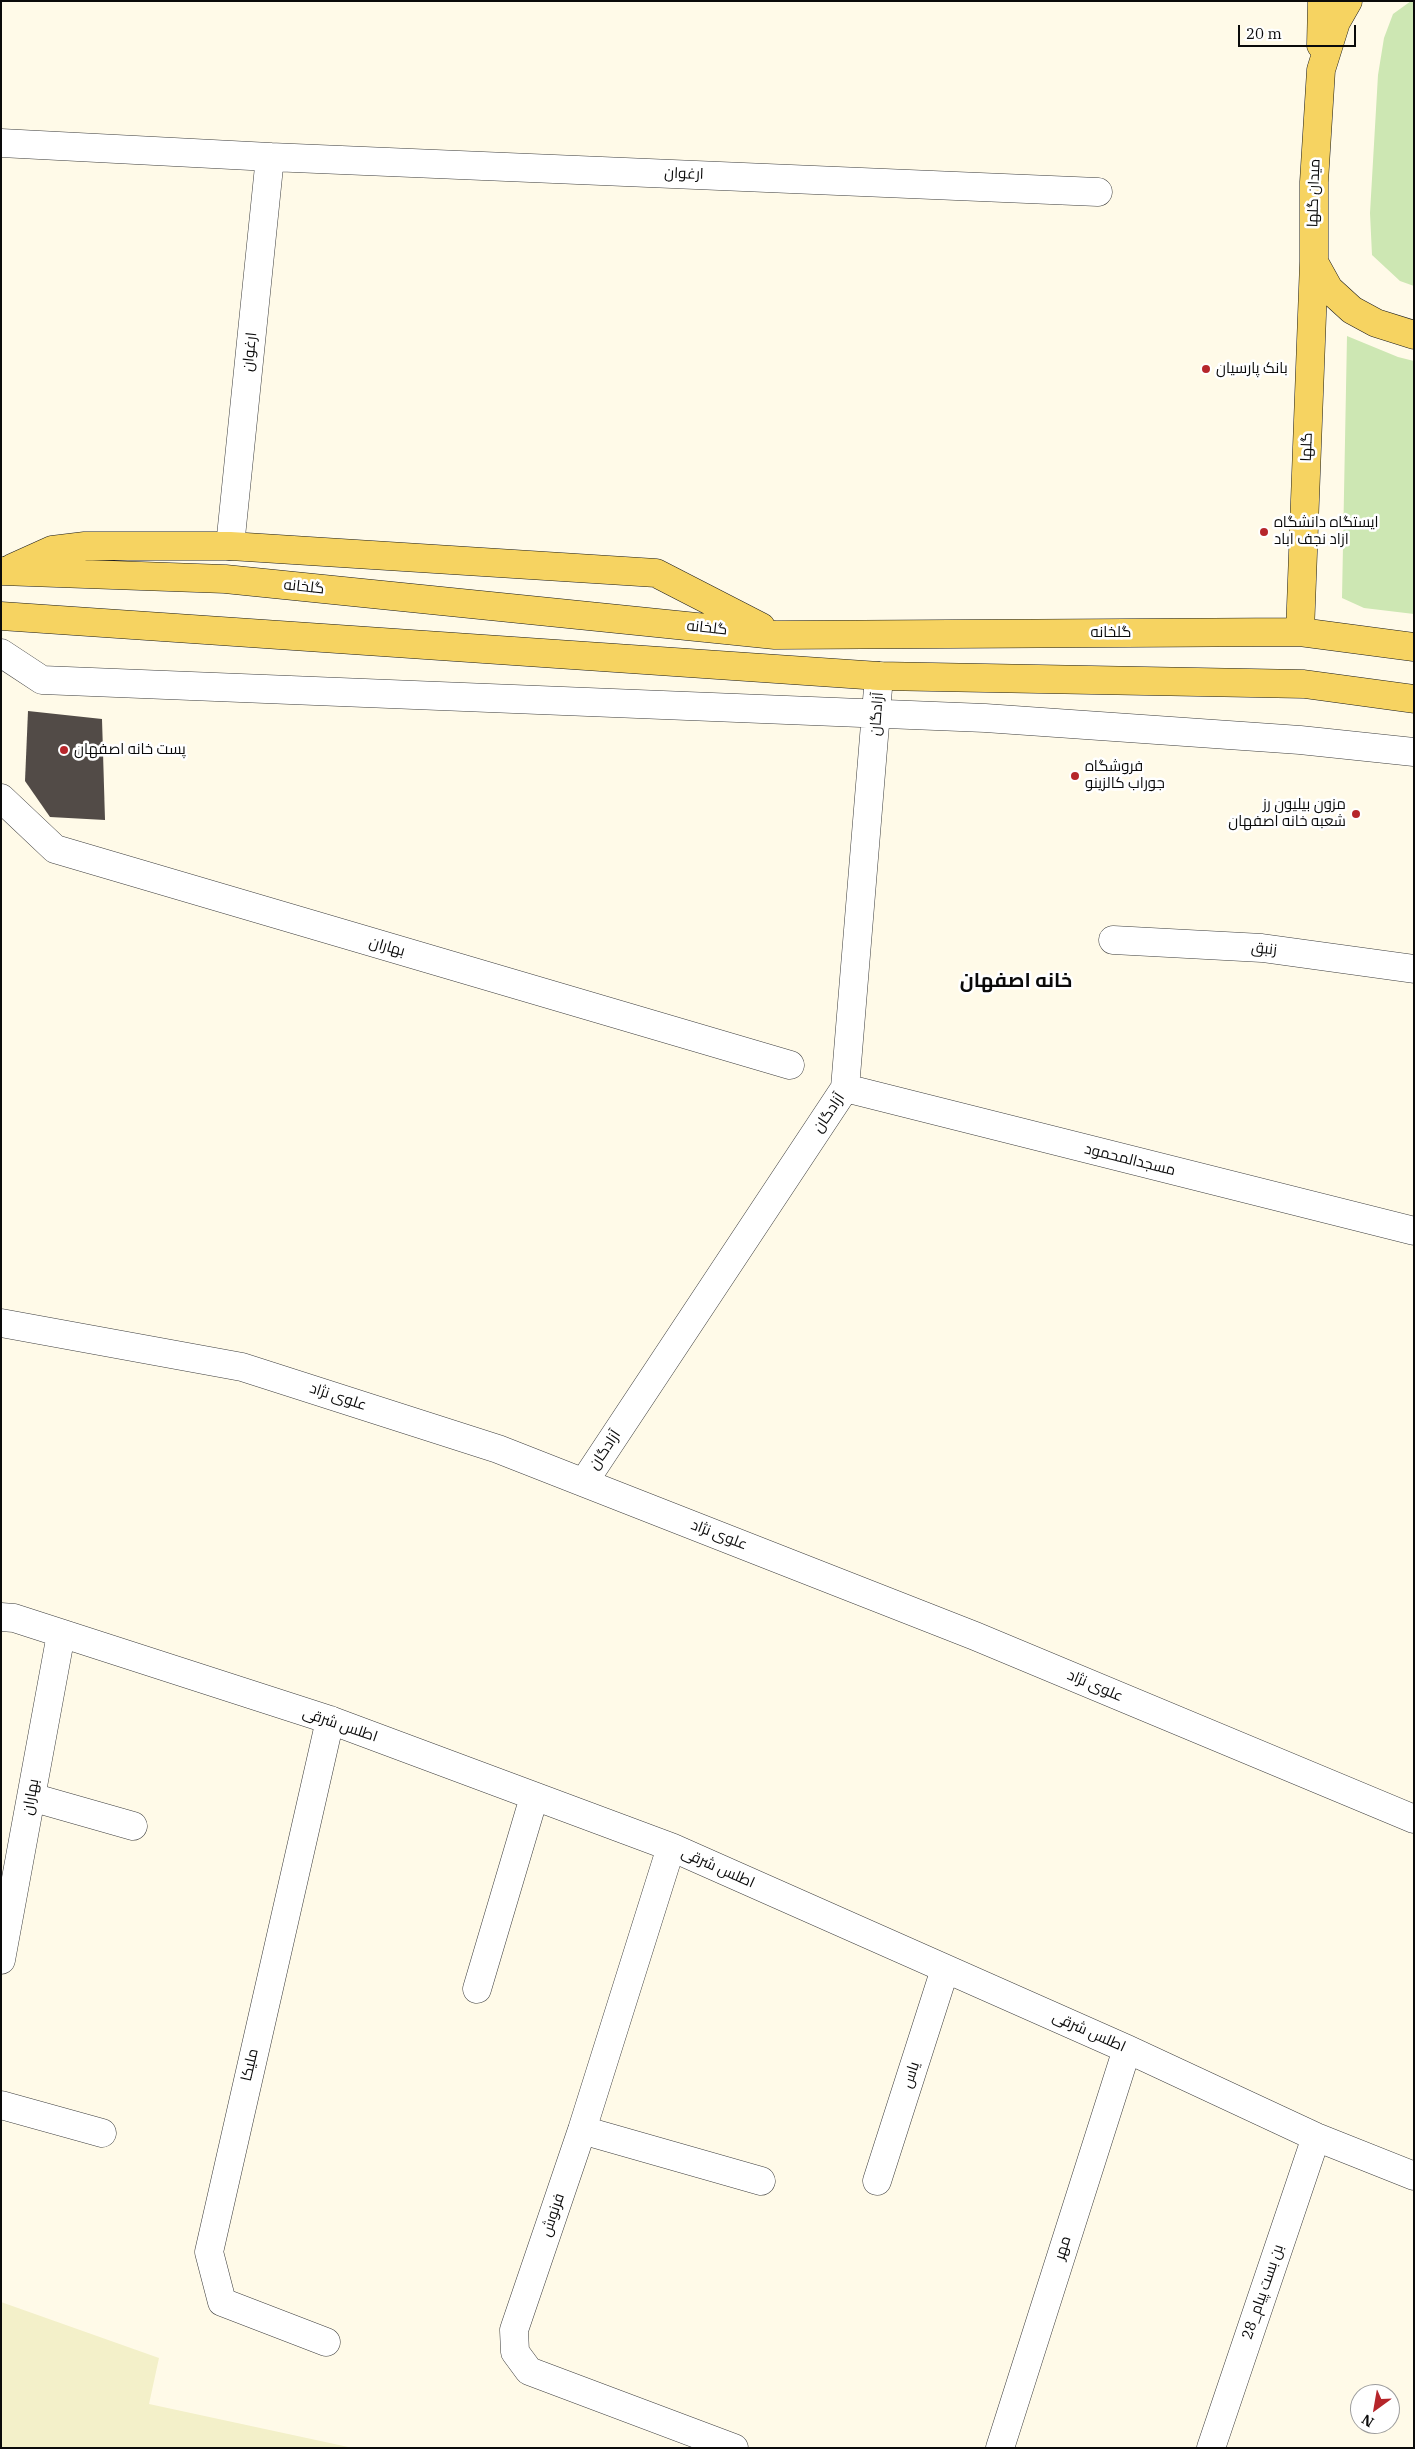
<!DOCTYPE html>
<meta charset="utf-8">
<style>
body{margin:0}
#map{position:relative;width:1415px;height:2449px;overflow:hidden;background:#fffae8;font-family:"IBM Plex Serif",serif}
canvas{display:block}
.frame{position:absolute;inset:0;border:2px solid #0a0a0a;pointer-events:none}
.north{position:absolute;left:1350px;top:2384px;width:50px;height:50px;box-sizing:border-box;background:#fff;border:1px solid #9d9d9d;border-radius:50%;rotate:212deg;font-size:14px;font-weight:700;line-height:20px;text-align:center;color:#0a0a0a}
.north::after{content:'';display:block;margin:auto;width:18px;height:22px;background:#b6262b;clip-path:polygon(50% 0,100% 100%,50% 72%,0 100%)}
.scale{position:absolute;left:1238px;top:25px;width:118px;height:22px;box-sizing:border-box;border:2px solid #0a0a0a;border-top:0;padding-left:6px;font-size:15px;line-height:18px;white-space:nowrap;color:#0a0a0a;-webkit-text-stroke:4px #fff;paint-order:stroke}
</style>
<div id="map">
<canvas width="1415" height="2449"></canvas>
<div class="frame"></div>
<div class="north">N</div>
<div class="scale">20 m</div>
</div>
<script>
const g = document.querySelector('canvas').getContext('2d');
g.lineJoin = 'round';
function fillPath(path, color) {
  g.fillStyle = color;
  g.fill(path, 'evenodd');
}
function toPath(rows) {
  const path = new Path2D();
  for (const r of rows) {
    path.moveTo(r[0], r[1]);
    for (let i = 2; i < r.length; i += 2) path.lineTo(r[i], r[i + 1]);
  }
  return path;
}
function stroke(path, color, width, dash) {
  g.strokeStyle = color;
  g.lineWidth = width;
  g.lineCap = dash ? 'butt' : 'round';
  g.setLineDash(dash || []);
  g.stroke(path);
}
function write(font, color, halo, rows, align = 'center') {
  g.font = font + ' "IBM Plex Serif",Cairo,serif';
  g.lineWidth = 5;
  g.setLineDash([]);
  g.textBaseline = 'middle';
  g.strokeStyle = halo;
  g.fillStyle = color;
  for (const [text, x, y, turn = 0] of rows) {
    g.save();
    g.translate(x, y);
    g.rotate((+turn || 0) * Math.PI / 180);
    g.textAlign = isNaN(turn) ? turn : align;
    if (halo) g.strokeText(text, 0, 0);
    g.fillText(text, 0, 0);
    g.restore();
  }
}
const farmland = toPath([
 [1,2302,159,2358,149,2404,353,2448,1,2448]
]);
const green = toPath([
 [1411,1,1414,1,1414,286,1400,281,1372,255,1370,213,1378,75,1384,38,1393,14],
 [1347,336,1398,357,1414,361,1414,614,1364,608,1342,598]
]);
const building = toPath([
 [28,711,102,719,105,820,50,817,25,781]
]);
const minor = toPath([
 [1,143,270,157,1098,192],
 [230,546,270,157],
 [1,653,42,680,985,718,1300,740,1414,752],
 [1,798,55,849,790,1065],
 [1113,940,1262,948,1414,969],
 [845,1088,1414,1231],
 [1,1323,242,1367,498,1449,975,1636,1414,1819],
 [584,1482,845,1088,879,676],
 [1,1617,14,1618,330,1720,671,1847,1127,2049,1316,2137,1414,2176],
 [31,1797,133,1826],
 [671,1847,582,2130,514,2330,515,2352,529,2371,734,2448],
 [1,1960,61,1634],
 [477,1989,534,1797],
 [1,2105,102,2133],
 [582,2130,761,2181],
 [877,2181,945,1969],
 [326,2342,222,2302,209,2252,330,1720],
 [1000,2448,1127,2049],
 [1211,2448,1316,2137]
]);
const major = toPath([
 [1321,45,1322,1],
 [1314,262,1329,289,1352,310,1376,323,1414,335],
 [12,568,52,550,85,546,230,546,656,573,761,627],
 [1,571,225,579,775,635,1300,632,1414,647],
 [1,616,879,676,1304,684,1414,699],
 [1300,632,1314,262,1314,182,1321,70,1336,22,1348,1]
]);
const markers = [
 [1206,369,5,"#b6262b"],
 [1264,532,5,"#b6262b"],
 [64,750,5,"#b6262b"],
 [1075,776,5,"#b6262b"],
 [1356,814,5,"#b6262b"]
];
const streetNames = [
 ["ارغوان",684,174,2],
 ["میدان گلها",1314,193,-88],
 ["ارغوان",250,352,-84],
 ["گلها",1307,447,-88],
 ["گلخانه",304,587,6],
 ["گلخانه",707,628,6],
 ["گلخانه",1111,633],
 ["آزادگان",877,714,-86],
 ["بهاران",387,947,16],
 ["زنبق",1264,949,6],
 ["آزادگان",829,1113,-56],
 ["مسجدالمحمود",1130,1160,14],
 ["علوی نژاد",338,1397,18],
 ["آزادگان",605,1450,-56],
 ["علوی نژاد",719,1535,21],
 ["علوی نژاد",1095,1686,23],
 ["اطلس شرقی",340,1725,19],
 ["بهاران",31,1797,-80],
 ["اطلس شرقی",718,1868,24],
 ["اطلس شرقی",1089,2032,24],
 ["ملیکا",250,2065,-77],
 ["یاس",911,2075,-72],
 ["فرنوش",553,2215,-71],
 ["مهر",1063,2248,-72],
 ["بن بست پیام_28",1263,2292,-71]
];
const poiNames = [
 ["بانک پارسیان",1216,369],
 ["ایستگاه دانشگاه",1274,523],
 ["ازاد نجف اباد",1274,540],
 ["پست خانه اصفهان",74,750],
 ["فروشگاه",1085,767],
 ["جوراب کالزینو",1085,784],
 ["مزون بیلیون رز",1346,805,"right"],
 ["شعبه خانه اصفهان",1346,822,"right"]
];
const districtNames = [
 ["خانه اصفهان",1016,981]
];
fillPath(farmland, '#f3f0c9');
fillPath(green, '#cde7b3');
fillPath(building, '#524b47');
stroke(minor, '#3d3d3d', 29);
stroke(major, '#1b1b1b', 29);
stroke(minor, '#fff', 28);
stroke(major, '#f6d361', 28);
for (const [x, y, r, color] of markers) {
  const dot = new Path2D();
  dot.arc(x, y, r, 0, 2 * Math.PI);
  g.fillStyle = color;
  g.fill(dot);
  stroke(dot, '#fff', 2);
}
write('15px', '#0a0a0a', '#fff', streetNames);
write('15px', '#0a0a0a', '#fff', poiNames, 'left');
write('bold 20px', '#0a0a0a', '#fff', districtNames);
</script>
